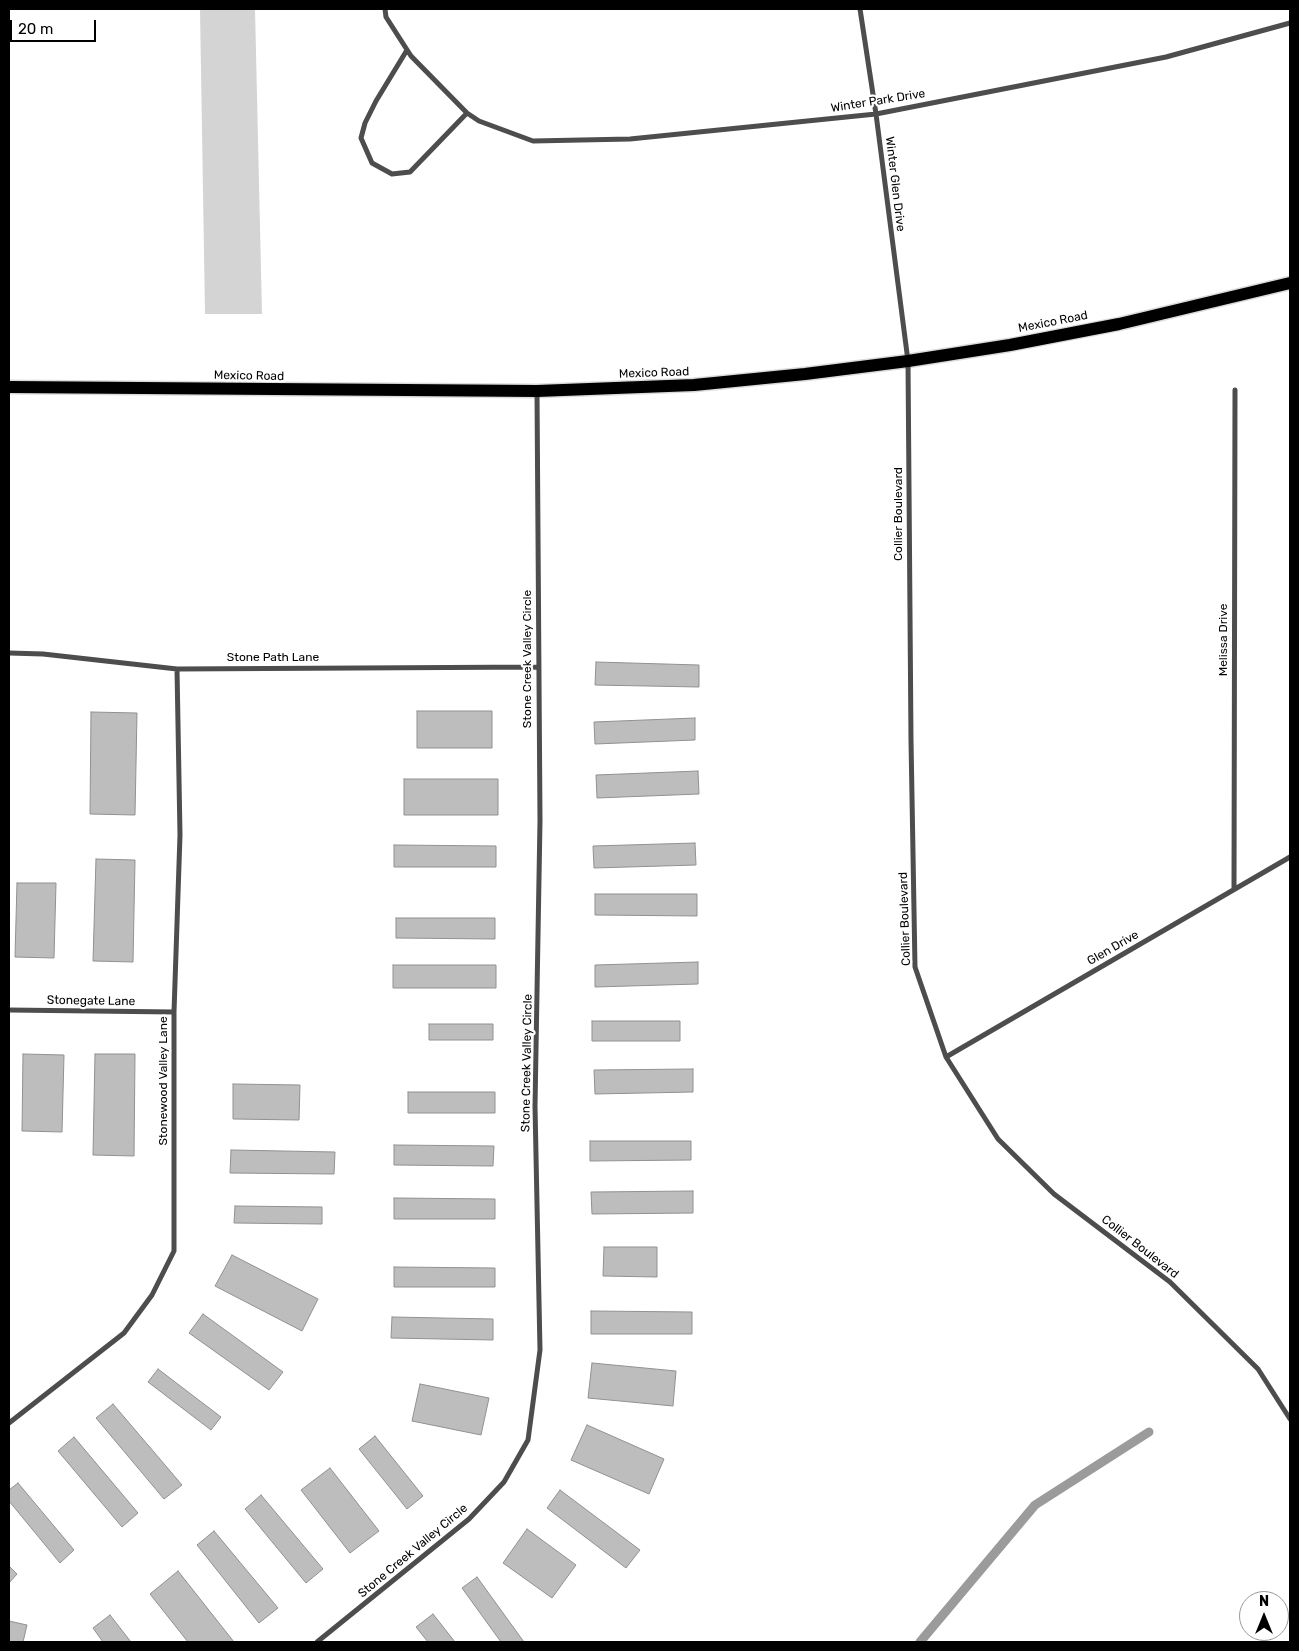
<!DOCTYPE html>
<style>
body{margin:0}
#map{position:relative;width:1299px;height:1651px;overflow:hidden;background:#fff;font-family:Rubik,sans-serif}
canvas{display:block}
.frame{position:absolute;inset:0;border:10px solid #000;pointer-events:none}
.north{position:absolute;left:1239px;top:1591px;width:50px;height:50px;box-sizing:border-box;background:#fff;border:1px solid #999;border-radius:50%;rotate:0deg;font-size:14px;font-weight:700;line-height:20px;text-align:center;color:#000}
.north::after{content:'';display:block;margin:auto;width:18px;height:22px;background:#000;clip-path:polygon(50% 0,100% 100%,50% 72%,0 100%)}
.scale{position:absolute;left:10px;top:20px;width:86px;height:22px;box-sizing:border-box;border:2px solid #000;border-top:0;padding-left:6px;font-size:15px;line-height:18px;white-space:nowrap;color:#000;-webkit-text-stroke:4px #fff;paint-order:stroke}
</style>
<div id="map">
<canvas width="1299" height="1651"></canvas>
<div class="frame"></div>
<div class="north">N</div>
<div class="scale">20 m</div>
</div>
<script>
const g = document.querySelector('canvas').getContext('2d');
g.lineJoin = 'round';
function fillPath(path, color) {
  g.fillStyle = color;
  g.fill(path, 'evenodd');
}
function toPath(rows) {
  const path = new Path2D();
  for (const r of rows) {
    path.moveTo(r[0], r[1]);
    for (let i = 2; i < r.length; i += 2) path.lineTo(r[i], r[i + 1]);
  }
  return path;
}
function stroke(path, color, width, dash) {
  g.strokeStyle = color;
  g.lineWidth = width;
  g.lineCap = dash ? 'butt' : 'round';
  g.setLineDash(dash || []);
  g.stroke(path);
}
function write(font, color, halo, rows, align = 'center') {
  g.font = font + ' Rubik,sans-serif';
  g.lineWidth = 4.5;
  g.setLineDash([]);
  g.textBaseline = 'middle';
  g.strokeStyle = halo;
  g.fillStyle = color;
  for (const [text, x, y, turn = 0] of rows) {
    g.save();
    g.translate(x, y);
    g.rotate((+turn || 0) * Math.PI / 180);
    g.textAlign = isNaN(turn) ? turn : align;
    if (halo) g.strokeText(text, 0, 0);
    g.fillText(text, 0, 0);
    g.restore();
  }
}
const green = toPath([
 [200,9,255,9,262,314,205,314]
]);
const stream = toPath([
 [920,1642,1035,1505,1149,1432]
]);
const building = toPath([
 [596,662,699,665,699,687,595,685,596,662],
 [417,711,492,711,492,748,417,748,417,711],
 [91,712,137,713,135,815,90,814,91,712],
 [695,718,695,740,595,744,594,722,695,718],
 [698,771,699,794,597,798,596,775,698,771],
 [404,779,498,779,498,815,404,815,404,779],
 [695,843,696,865,594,868,593,846,695,843],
 [394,845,496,846,496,867,394,867,394,845],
 [96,859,135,860,133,962,93,961,96,859],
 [17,883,56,883,54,958,15,957,17,883],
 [595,894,697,894,697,916,595,915,595,894],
 [396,918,495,918,495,939,396,938,396,918],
 [698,962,698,984,595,987,595,965,698,962],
 [393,965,496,965,496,988,393,988,393,965],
 [592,1021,680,1021,680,1041,592,1041,592,1021],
 [429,1024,493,1024,493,1040,429,1040,429,1024],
 [23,1054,64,1055,62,1132,22,1131,23,1054],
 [95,1054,135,1054,134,1156,93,1155,95,1054],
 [693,1069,693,1092,595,1094,594,1070,693,1069],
 [233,1084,300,1085,299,1120,233,1119,233,1084],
 [408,1092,495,1092,495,1113,408,1113,408,1092],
 [590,1141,691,1141,691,1160,590,1161,590,1141],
 [394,1145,494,1146,493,1166,394,1165,394,1145],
 [231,1150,335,1152,334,1174,230,1173,231,1150],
 [693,1191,693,1213,592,1214,591,1192,693,1191],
 [394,1198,495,1199,495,1219,394,1219,394,1198],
 [235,1206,322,1207,322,1224,234,1223,235,1206],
 [604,1247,657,1247,657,1277,603,1276,604,1247],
 [232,1255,318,1299,302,1331,215,1286,232,1255],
 [394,1267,495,1268,495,1287,394,1287,394,1267],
 [591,1311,692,1312,692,1334,591,1334,591,1311],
 [203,1314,283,1372,269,1390,189,1333,203,1314],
 [392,1317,493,1319,493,1340,391,1338,392,1317],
 [592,1363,676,1371,673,1406,588,1398,592,1363],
 [158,1369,221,1417,211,1430,148,1382,158,1369],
 [420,1384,489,1398,481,1435,412,1421,420,1384],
 [113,1404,182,1485,164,1499,96,1418,113,1404],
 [587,1425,664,1459,649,1494,571,1460,587,1425],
 [375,1436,423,1496,407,1509,359,1449,375,1436],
 [74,1437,138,1513,122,1527,58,1451,74,1437],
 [330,1468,379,1531,350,1553,301,1490,330,1468],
 [18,1483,74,1550,60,1563,9,1501,9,1490,18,1483],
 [560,1490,640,1550,626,1568,547,1508,560,1490],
 [261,1495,323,1569,306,1583,245,1509,261,1495],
 [527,1529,576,1565,552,1598,503,1563,527,1529],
 [214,1531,278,1608,259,1623,197,1545,214,1531],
 [9,1566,17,1574,9,1583,9,1566],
 [178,1571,234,1642,188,1642,150,1594,178,1571],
 [477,1577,524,1642,501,1642,462,1588,477,1577],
 [433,1614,455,1642,428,1642,416,1627,433,1614],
 [110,1615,131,1642,103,1642,93,1628,110,1615],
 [9,1621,27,1625,23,1642,9,1642,9,1621]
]);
const minor = toPath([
 [385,9,386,17,411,56,467,113,479,121,533,141,630,139,876,114,1166,57,1290,23],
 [860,9,876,114,908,361,911,740,915,967,946,1057,998,1139,1054,1194,1170,1282,1258,1369,1290,1419],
 [407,50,376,101,365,123,361,138,372,163,392,174,410,172,467,113],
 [9,653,43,654,177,669,538,667],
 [1234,889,1235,390],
 [9,1010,174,1012],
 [946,1057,1290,857],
 [9,1423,124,1333,152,1295,174,1251,174,1012,180,835,177,669],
 [317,1642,469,1519,504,1482,528,1440,540,1350,535,1106,540,821,537,392]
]);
const primary = toPath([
 [9,387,537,391,694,385,805,374,908,361,1010,345,1119,324,1290,283]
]);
const streetNames = [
 ["Winter Park Drive",878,101,-9],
 ["Winter Glen Drive",895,184,83],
 ["Mexico Road",1053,322,-11],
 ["Mexico Road",654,373,-2],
 ["Mexico Road",249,376,1],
 ["Collier Boulevard",899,514,-90],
 ["Melissa Drive",1224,640,-90],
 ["Stone Path Lane",273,658],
 ["Stone Creek Valley Circle",528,659,-90],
 ["Collier Boulevard",905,919,-92],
 ["Glen Drive",1113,948,-30],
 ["Stonegate Lane",91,1001,1],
 ["Stone Creek Valley Circle",527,1063,-89],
 ["Stonewood Valley Lane",164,1081,-90],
 ["Collier Boulevard",1140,1247,38],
 ["Stone Creek Valley Circle",413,1551,-40]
];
fillPath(green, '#d4d4d4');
stroke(stream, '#9b9b9b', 9);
fillPath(building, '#bdbdbd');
stroke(building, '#919191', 1);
stroke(primary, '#dbdbdb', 15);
stroke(minor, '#4d4d4d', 5);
stroke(primary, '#000', 12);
write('12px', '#000', '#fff', streetNames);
</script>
